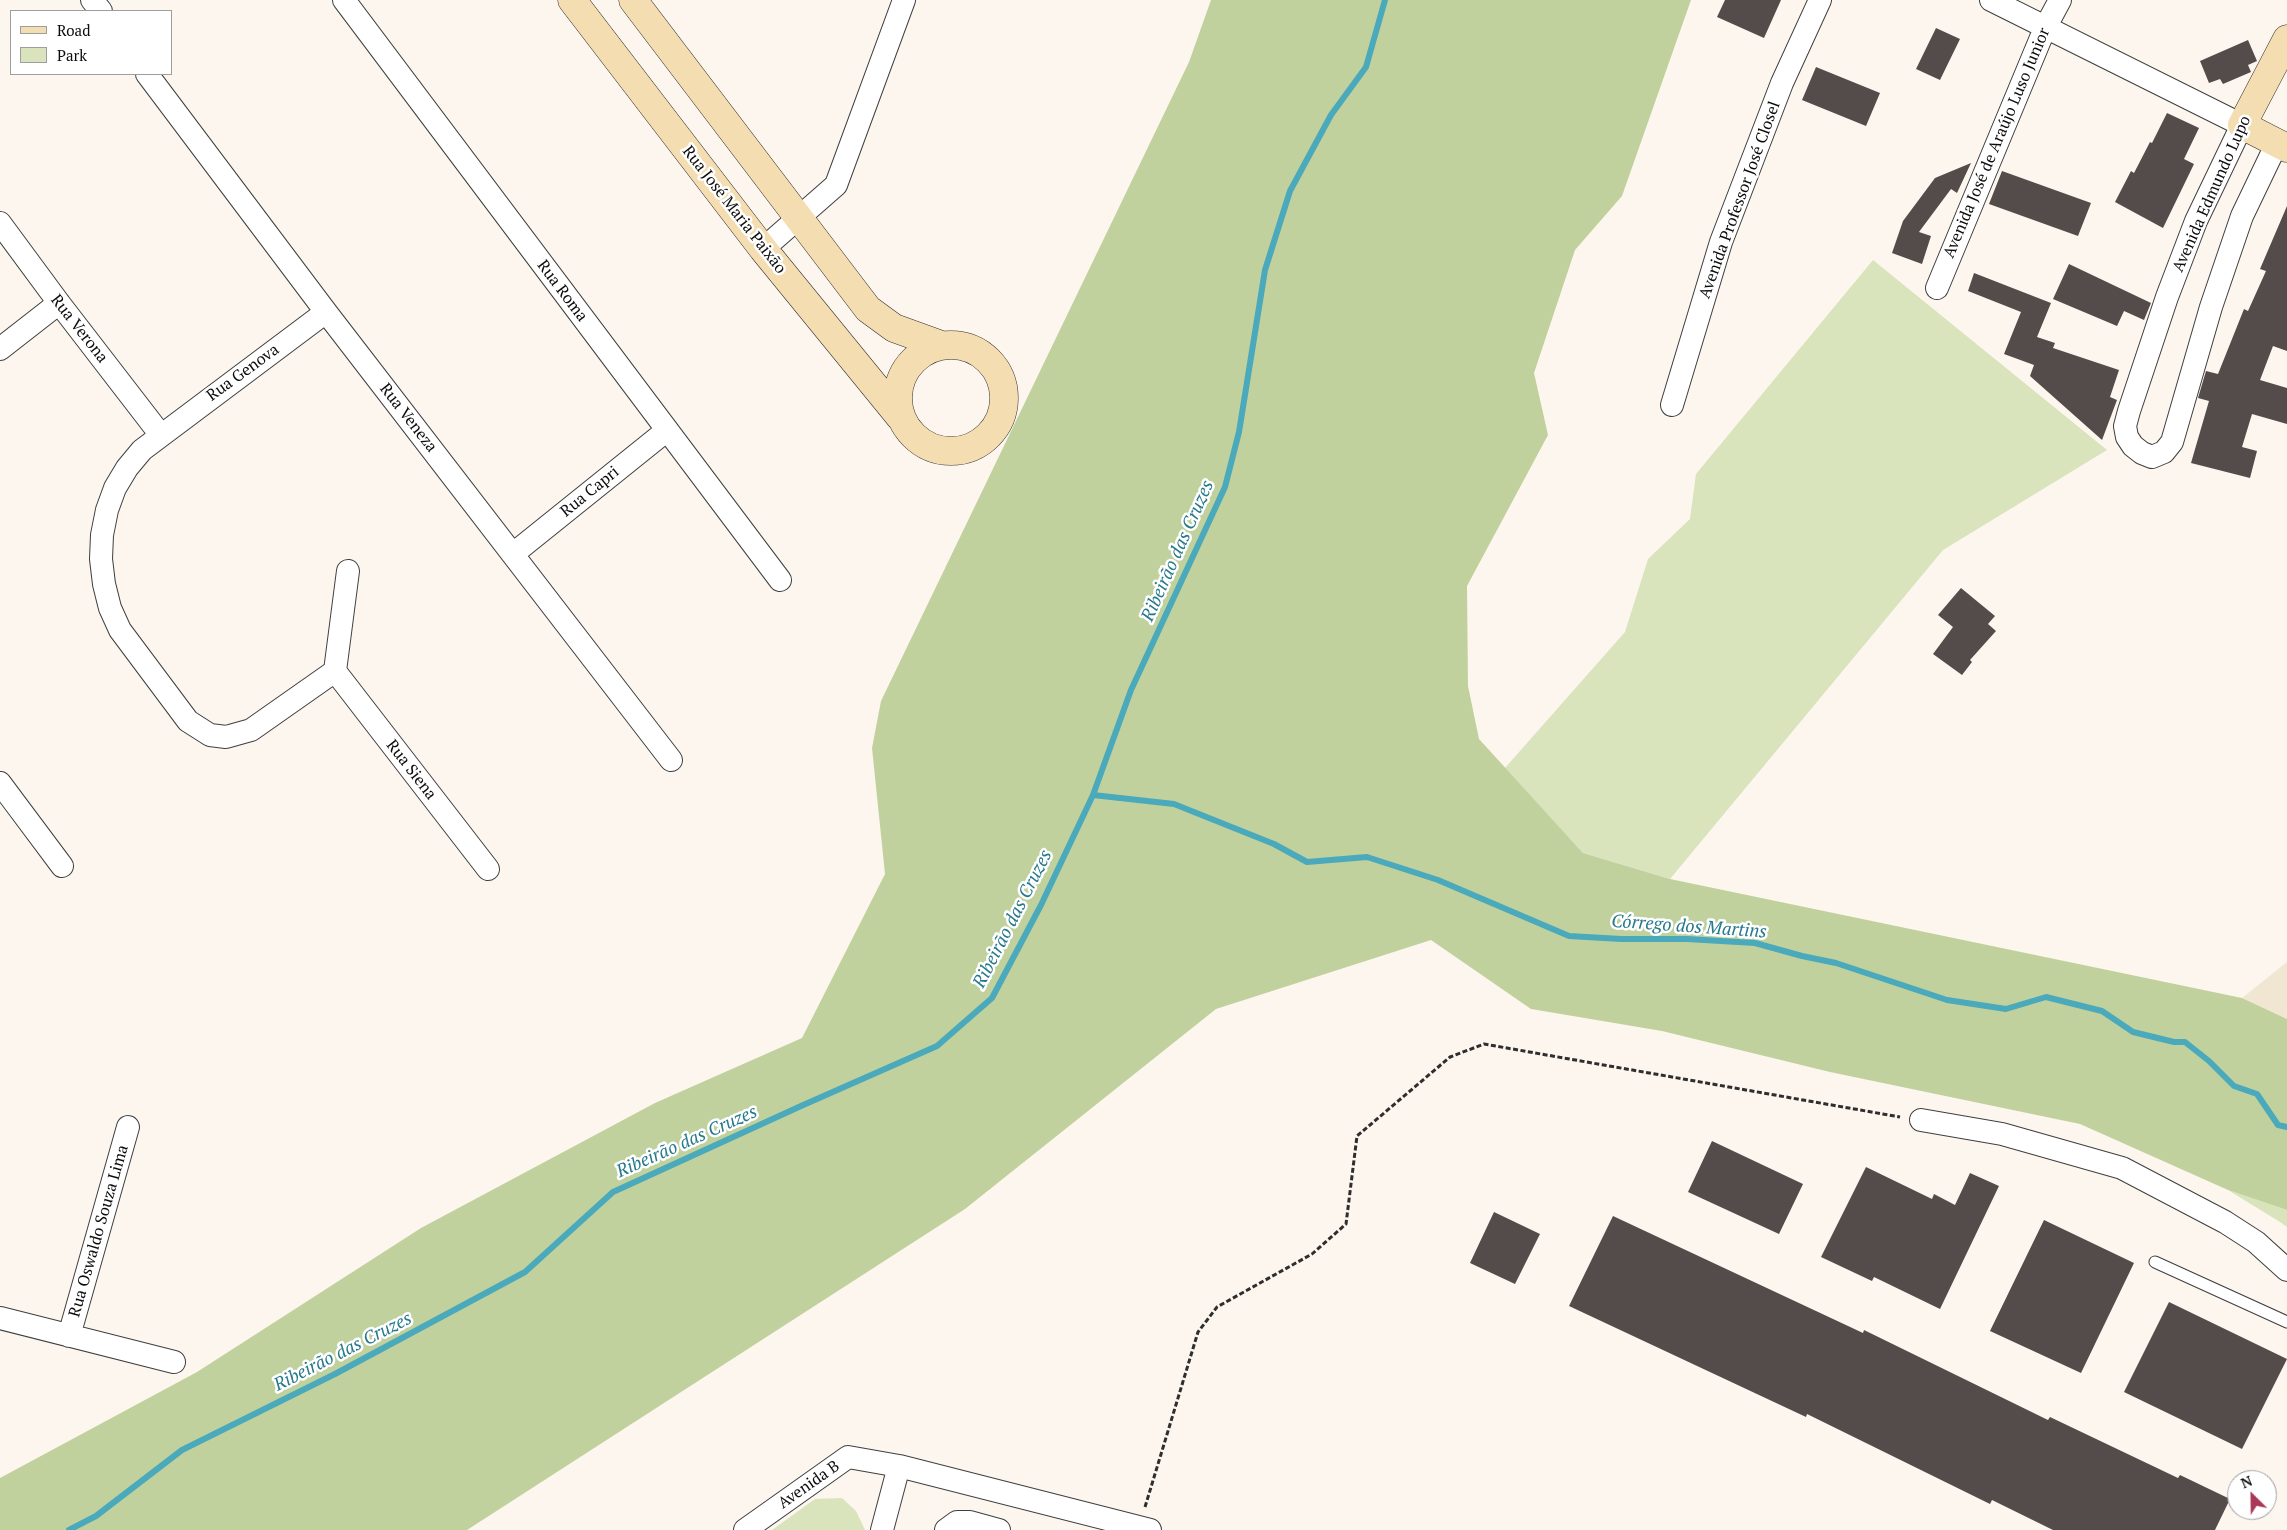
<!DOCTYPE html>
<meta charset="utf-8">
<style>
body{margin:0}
#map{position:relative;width:2287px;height:1530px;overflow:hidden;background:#fdf6ee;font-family:"PT Serif",serif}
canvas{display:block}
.legend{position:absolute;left:10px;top:10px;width:162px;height:65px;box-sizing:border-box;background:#fff;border:1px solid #9e9e9e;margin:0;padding:6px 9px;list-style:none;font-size:15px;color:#0c0c0c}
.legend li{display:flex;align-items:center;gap:10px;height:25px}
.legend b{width:25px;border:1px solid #9e9e9e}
.north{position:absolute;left:2227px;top:1470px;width:50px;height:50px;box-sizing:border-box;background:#fff;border:1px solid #9e9e9e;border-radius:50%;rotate:337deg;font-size:14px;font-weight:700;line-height:20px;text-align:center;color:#0c0c0c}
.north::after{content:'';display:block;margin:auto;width:18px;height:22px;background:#aa3757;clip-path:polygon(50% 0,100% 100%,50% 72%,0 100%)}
</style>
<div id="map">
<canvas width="2287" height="1530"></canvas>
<ul class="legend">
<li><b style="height:6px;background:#f4ddb1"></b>Road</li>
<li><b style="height:14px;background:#d9e3bc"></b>Park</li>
</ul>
<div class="north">N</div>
</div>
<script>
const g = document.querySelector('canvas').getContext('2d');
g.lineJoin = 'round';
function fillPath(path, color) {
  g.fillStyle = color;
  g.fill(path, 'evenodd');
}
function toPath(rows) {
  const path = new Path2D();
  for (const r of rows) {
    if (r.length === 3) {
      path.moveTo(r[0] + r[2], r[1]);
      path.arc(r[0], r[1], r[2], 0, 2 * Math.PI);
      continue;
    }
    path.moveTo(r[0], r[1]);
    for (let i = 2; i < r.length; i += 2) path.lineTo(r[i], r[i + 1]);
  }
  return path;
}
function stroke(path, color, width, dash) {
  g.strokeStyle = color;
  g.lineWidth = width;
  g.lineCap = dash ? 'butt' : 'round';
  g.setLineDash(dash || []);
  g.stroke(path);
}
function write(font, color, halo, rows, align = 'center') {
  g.font = font + ' "PT Serif",serif';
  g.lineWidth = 5;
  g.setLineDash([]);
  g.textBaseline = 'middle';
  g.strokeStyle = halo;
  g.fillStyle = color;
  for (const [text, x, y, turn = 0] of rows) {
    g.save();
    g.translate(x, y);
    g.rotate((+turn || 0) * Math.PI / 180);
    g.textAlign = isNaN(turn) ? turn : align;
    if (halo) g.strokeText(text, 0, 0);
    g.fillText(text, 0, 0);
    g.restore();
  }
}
const farmland = toPath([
 [2287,962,2287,1019,2242,998]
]);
const green = toPath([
 [1873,260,2107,450,1943,550,1670,879,1583,853,1505,768,1625,632,1648,559,1690,519,1696,474],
 [2228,1190,2287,1210,2287,1227,2280,1222],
 [842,1498,856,1511,865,1530,772,1530,815,1499]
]);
const forest = toPath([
 [1211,0,1691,0,1622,196,1575,250,1534,373,1548,435,1467,586,1468,686,1479,739,1583,853,1670,879,2242,998,2287,1019,2287,1210,2228,1190,2080,1124,1830,1072,1662,1031,1531,1009,1431,940,1216,1009,965,1209,467,1530,0,1530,0,1478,197,1372,421,1228,655,1103,802,1038,885,874,872,748,881,701,1189,62]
]);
const stream = toPath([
 [1093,795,1174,804,1274,844,1307,862,1367,857,1438,880,1569,936,1621,939,1687,939,1755,943,1802,956,1836,963,1947,1000,2006,1009,2046,997,2102,1011,2133,1032,2174,1042,2185,1042,2209,1061,2234,1086,2257,1094,2278,1125,2287,1127],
 [69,1530,96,1516,182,1450,335,1374,525,1272,613,1192,801,1106,937,1046,992,998,1041,905,1093,795,1131,690,1225,487,1239,432,1265,270,1290,191,1331,115,1366,67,1385,0]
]);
const building = toPath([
 [1725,0,1781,0,1764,38,1717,17],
 [1936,28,1960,39,1940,80,1916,69],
 [2248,40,2257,61,2248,65,2251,72,2223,84,2220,79,2209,83,2200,61],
 [1816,67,1880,93,1866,126,1802,100],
 [2167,113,2199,128,2184,159,2194,164,2163,228,2115,202,2131,171,2134,173,2150,142,2152,143],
 [1971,163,1957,193,1951,189,1919,232,1931,236,1922,264,1892,253,1903,221,1935,178],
 [2002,171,2091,203,2078,236,1989,204],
 [2287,206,2287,351,2273,346,2260,380,2287,388,2287,424,2252,414,2242,447,2257,451,2250,478,2191,463,2209,401,2198,398,2206,371,2218,374,2244,309,2248,311,2266,271,2260,269],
 [2069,264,2151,303,2144,320,2124,311,2117,326,2053,299],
 [1974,273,2051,303,2037,337,2055,343,2053,348,2119,370,2110,397,2117,400,2102,440,2030,376,2034,365,2004,354,2021,312,1968,291],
 [1961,588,1995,616,1988,624,1996,631,1970,660,1972,662,1962,675,1933,654,1953,627,1938,615],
 [1712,1141,1803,1184,1779,1234,1688,1192],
 [1866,1167,1932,1199,1934,1194,1955,1205,1970,1173,1999,1186,1940,1309,1874,1277,1872,1281,1821,1257],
 [1494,1212,1540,1234,1515,1284,1470,1263],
 [1613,1216,1863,1333,1864,1330,2048,1420,2050,1417,2178,1478,2180,1475,2230,1499,2215,1530,2053,1530,1992,1500,1990,1504,1807,1414,1806,1417,1569,1306],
 [2044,1220,2134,1263,2081,1373,1990,1331],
 [2169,1302,2287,1359,2242,1449,2124,1392]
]);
const path = toPath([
 [1145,1507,1198,1332,1217,1307,1312,1254,1346,1224,1357,1136,1450,1057,1484,1044,1900,1117]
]);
const lane = toPath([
 [2155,1262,2287,1322]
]);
const street = toPath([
 [92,0,101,11],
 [344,0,780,580],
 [1991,0,2242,125,2196,221,2167,297,2129,411,2125,426,2127,437,2133,446,2142,453,2152,457,2164,452,2172,442,2211,307,2242,216,2277,143],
 [147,74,326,312,671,760],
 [0,223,59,303,160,434],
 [763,249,836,185,904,0],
 [1937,288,2045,28,2060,0],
 [326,312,142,450,127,468,115,488,107,510,102,535,101,559,104,584,110,608,120,630,188,721,210,735,226,737,251,730,335,671,348,571],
 [0,349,59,303],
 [1672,405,1721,242,1782,83,1820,0],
 [513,554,666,431],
 [335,671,488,869],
 [0,783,62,866],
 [1921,1120,2002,1134,2122,1168,2225,1222,2256,1242,2287,1270],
 [0,1318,174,1362],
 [69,1336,128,1127],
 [745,1530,848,1457,899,1466,1150,1530],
 [882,1530,899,1466],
 [946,1530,957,1522,970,1522,999,1530]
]);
const secondary = toPath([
 [572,0,763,249,900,417],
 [633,0,868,309,894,328,941,345],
 [2287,39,2242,125,2287,148],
 [951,398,53]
]);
const streetNames = [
 ["Avenida José de Araújo Luso Junior",1997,143,-67],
 ["Avenida Edmundo Lupo",2212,194,-66],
 ["Avenida Professor José Closel",1740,200,-70],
 ["Rua José Maria Paixão",734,210,52],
 ["Rua Roma",562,291,53],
 ["Rua Verona",79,329,52],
 ["Rua Genova",243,373,-36],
 ["Rua Veneza",408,418,52],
 ["Rua Capri",590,492,-39],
 ["Rua Siena",411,770,52],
 ["Rua Oswaldo Souza Lima",99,1231,-74],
 ["Avenida B",809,1485,-35]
];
const waterNames = [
 ["Ribeirão das Cruzes",1178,551,-66],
 ["Ribeirão das Cruzes",1013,919,-63],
 ["Córrego dos Martins",1689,927,4],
 ["Ribeirão das Cruzes",687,1142,-24],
 ["Ribeirão das Cruzes",343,1352,-27]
];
fillPath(farmland, '#f0e6d1');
fillPath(green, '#d9e3bc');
fillPath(forest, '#c1d19d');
stroke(stream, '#4aa9bb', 6);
fillPath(building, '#534c4a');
stroke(lane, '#3f3f3f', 13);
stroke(street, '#3f3f3f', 24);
stroke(secondary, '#2e2e2e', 29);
stroke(path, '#2e2e2e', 3, [5, 2.5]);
stroke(lane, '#fff', 11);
stroke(street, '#fff', 22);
stroke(secondary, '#f4ddb1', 28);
write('16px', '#0c0c0c', '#fff', streetNames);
write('italic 18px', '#26798d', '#fff', waterNames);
</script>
